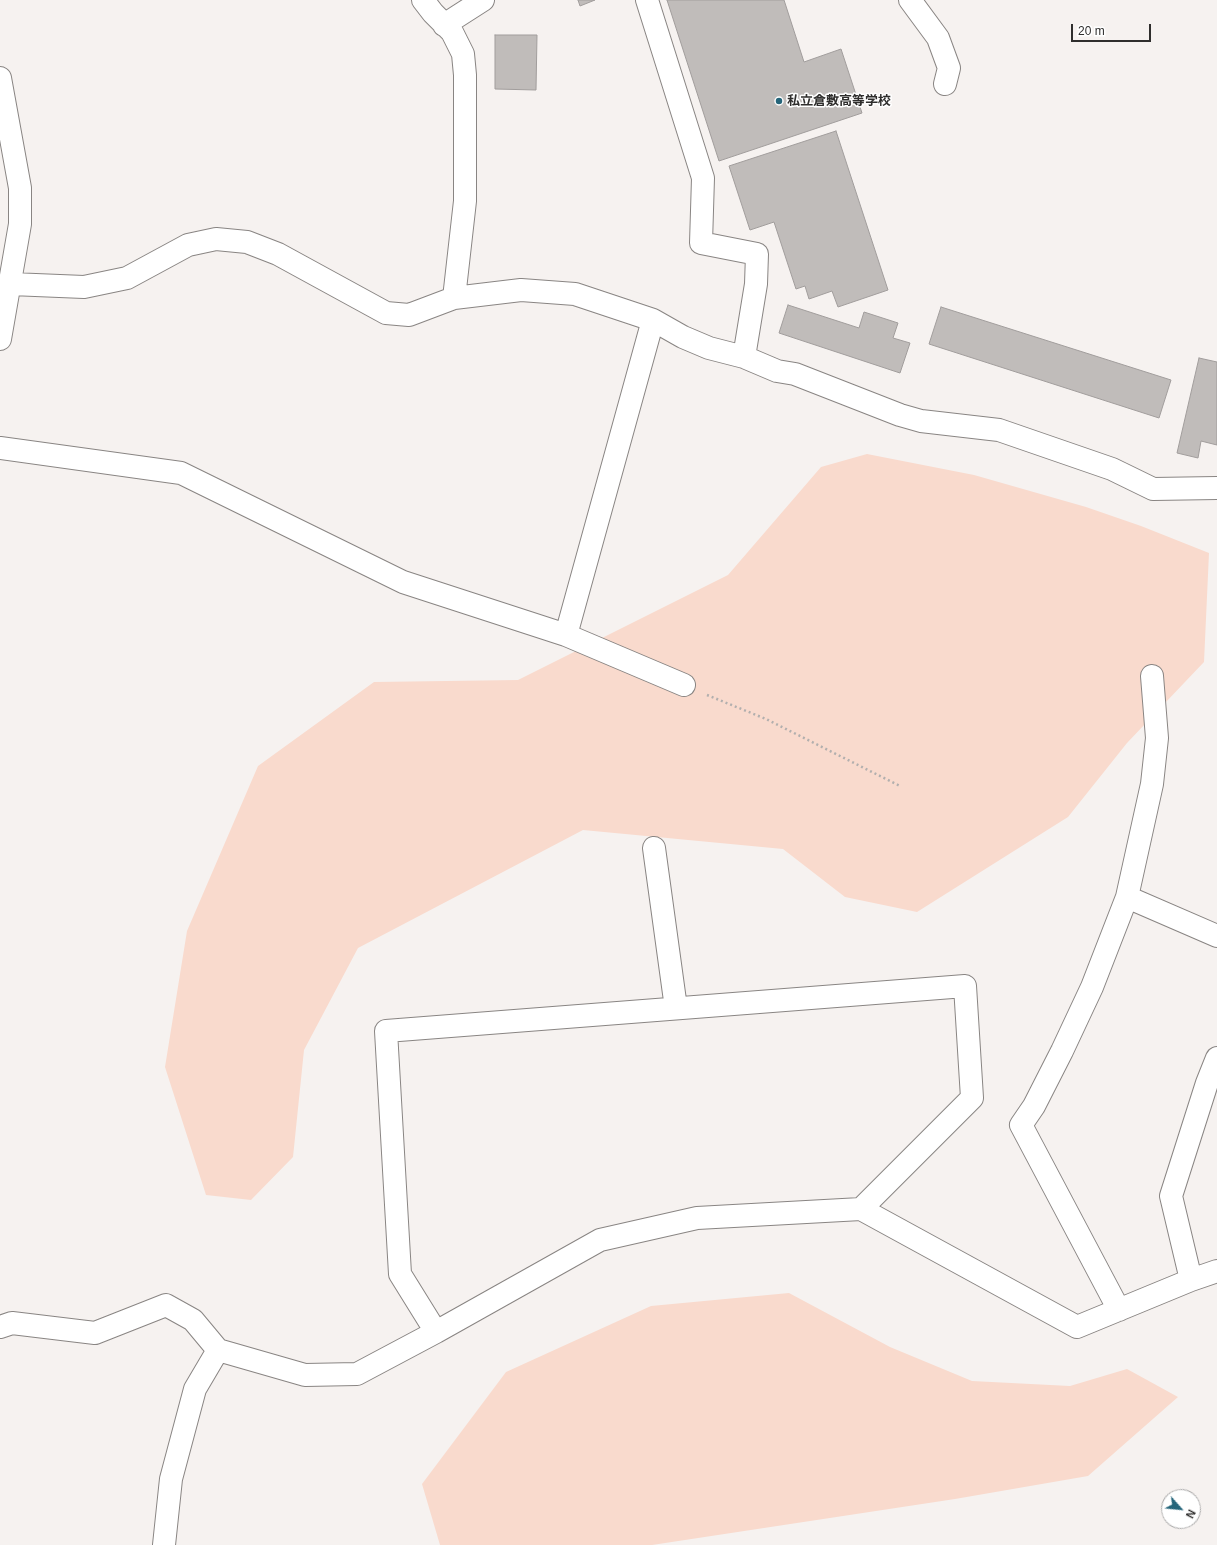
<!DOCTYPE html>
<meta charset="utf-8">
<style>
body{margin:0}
#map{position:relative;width:1217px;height:1545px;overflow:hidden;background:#f6f2f0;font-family:Helvetica,sans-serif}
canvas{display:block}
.north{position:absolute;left:1161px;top:1489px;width:40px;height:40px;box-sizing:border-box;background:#fff;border:1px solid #acabab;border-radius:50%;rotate:117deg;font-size:11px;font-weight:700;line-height:16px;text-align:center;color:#2f2e2d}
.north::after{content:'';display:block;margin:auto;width:14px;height:18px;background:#25657a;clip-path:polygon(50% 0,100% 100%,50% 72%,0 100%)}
.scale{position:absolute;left:1071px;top:24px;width:80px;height:18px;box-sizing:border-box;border:2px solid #2f2e2d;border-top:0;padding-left:5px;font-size:12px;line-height:14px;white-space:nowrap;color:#2f2e2d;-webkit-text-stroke:3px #fff;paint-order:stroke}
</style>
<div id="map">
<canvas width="1217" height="1545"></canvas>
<div class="north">N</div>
<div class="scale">20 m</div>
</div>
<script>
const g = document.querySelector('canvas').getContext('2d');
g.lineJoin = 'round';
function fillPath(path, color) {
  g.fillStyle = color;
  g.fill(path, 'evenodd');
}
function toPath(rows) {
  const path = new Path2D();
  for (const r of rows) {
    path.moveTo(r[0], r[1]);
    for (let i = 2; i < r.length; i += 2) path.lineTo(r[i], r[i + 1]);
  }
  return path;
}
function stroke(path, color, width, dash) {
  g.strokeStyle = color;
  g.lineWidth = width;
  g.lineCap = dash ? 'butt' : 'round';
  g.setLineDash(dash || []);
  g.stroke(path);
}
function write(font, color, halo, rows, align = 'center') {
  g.font = font + ' Helvetica,"Noto Sans JP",sans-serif';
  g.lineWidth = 3;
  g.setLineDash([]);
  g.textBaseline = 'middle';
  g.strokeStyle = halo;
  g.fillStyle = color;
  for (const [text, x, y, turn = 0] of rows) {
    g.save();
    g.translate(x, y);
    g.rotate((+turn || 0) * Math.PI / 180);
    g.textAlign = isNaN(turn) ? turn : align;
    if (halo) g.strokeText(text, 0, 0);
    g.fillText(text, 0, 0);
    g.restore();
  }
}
const green = toPath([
 [867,454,974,475,1086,507,1141,526,1209,553,1204,662,1127,743,1068,817,917,912,845,897,783,849,583,830,358,948,304,1050,293,1157,251,1200,206,1195,165,1067,187,931,258,766,374,682,518,680,728,575,821,467],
 [789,1293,890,1347,972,1381,1070,1386,1127,1369,1178,1397,1088,1476,955,1499,652,1545,440,1545,422,1484,506,1372,651,1306]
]);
const building = toPath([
 [578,0,595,0,580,6,578,0],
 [667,0,784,0,804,62,841,49,862,113,719,161,667,0],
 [495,35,537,35,536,90,495,89,495,35],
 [836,131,888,290,838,307,832,291,809,299,805,286,796,289,774,222,750,230,729,166,836,131],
 [788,305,859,328,864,312,898,323,893,338,910,343,900,373,779,333,788,305],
 [941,307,1171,380,1159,418,929,344,941,307],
 [1199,358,1217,362,1217,445,1201,441,1198,458,1177,453,1199,358]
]);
const path = toPath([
 [707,695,766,719,900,786]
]);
const minor = toPath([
 [423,0,433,13,452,32,463,54,465,75,465,201,454,298],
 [647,0,703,178,701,243,757,254,756,284,744,357],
 [910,0,938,38,949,68,945,84],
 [444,25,483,0],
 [0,78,20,188,20,224,0,339],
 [11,284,84,287,127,278,188,245,216,239,247,242,278,254,386,313,409,315,454,298,521,290,575,294,653,320,683,337,709,348,744,357,777,371,795,374,900,415,921,421,999,430,1112,469,1153,489,1217,488],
 [0,448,181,473,403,582,566,635,684,685],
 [566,635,653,320],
 [654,848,676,1008],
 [1127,897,1217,936],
 [1191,1280,1171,1196,1207,1083,1217,1058],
 [1119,1310,1021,1125,1034,1106,1062,1051,1092,987,1127,897,1152,784,1157,738,1152,676],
 [0,1327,12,1323,95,1333,166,1305,193,1320,218,1350,305,1375,357,1374,436,1332,600,1240,697,1218,861,1209,1077,1327,1191,1280,1217,1271],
 [436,1332,400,1274,386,1031,965,986,972,1098,861,1209],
 [164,1545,171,1479,195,1389,218,1350]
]);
const markers = [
 [779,101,4,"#25657a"]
];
const poiNames = [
 ["私立倉敷高等学校",787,101]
];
fillPath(green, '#f9dacd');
fillPath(building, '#c0bcba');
stroke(building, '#a19d9c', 1);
stroke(minor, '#898583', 24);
stroke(path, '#b2afae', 2.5, [2, 3]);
stroke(minor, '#fff', 22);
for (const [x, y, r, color] of markers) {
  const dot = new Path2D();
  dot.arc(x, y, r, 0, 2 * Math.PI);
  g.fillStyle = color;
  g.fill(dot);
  stroke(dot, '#fff', 1.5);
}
write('bold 13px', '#2f2e2d', '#fff', poiNames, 'left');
</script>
